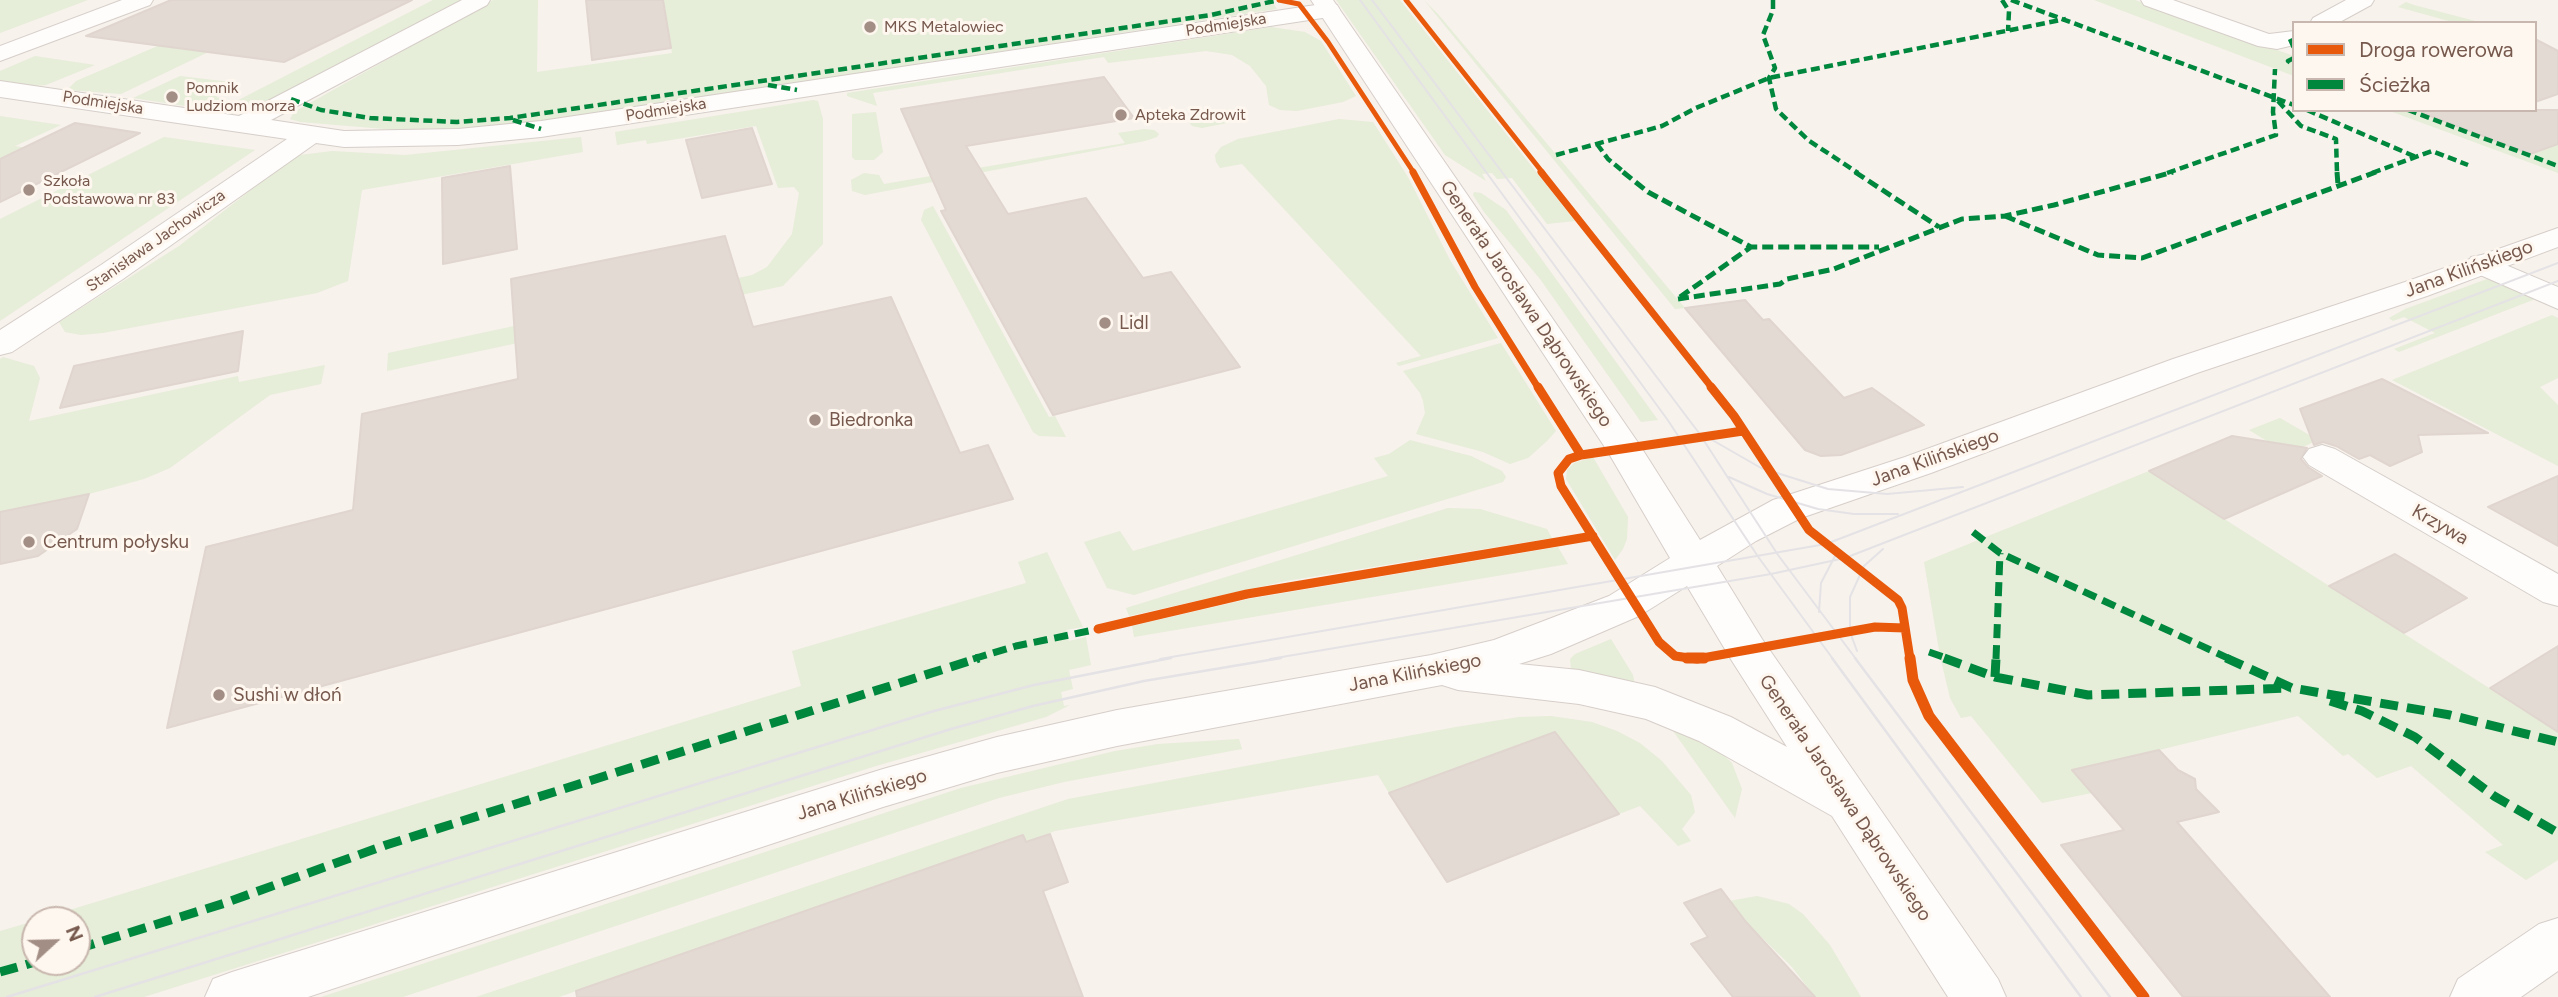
<!DOCTYPE html>
<meta charset="utf-8">
<style>
body{margin:0}
#map{position:relative;width:2558px;height:997px;overflow:hidden;background:#f7f2ec;font-family:Figtree,sans-serif}
canvas{display:block}
.legend{position:absolute;left:2292px;top:21px;width:245px;height:91px;box-sizing:border-box;background:#fef7ef;border:2px solid #c8b7ae;margin:0;padding:9px 12px;list-style:none;font-size:21px;color:#76584d}
.legend li{display:flex;align-items:center;gap:14px;height:35px}
.legend b{width:35px;border:2px solid #c8b7ae}
.north{position:absolute;left:21px;top:906px;width:70px;height:70px;box-sizing:border-box;background:#fef7ef;border:2px solid #c8b7ae;border-radius:50%;rotate:68deg;font-size:19px;font-weight:700;line-height:28px;text-align:center;color:#76584d}
.north::after{content:'';display:block;margin:auto;width:24px;height:32px;background:#a38e85;clip-path:polygon(50% 0,100% 100%,50% 72%,0 100%)}
</style>
<div id="map">
<canvas width="2558" height="997"></canvas>
<ul class="legend">
<li><b style="height:9px;background:#e8590c"></b>Droga rowerowa</li>
<li><b style="height:9px;background:#00873e"></b>Ścieżka</li>
</ul>
<div class="north">N</div>
</div>
<script>
const g = document.querySelector('canvas').getContext('2d');
g.lineJoin = 'round';
function fillPath(path, color) {
  g.fillStyle = color;
  g.fill(path, 'evenodd');
}
function toPath(rows) {
  const path = new Path2D();
  for (const r of rows) {
    path.moveTo(r[0], r[1]);
    for (let i = 2; i < r.length; i += 2) path.lineTo(r[i], r[i + 1]);
  }
  return path;
}
function stroke(path, color, width, dash) {
  g.strokeStyle = color;
  g.lineWidth = width;
  g.lineCap = dash ? 'butt' : 'round';
  g.setLineDash(dash || []);
  g.stroke(path);
}
function write(font, color, halo, rows, align = 'center') {
  g.font = font + ' Figtree,sans-serif';
  g.lineWidth = 6;
  g.setLineDash([]);
  g.textBaseline = 'middle';
  g.strokeStyle = halo;
  g.fillStyle = color;
  for (const [text, x, y, turn = 0] of rows) {
    g.save();
    g.translate(x, y);
    g.rotate((+turn || 0) * Math.PI / 180);
    g.textAlign = isNaN(turn) ? turn : align;
    if (halo) g.strokeText(text, 0, 0);
    g.fillText(text, 0, 0);
    g.restore();
  }
}
const green = toPath([
 [0,0,88,0,0,33],
 [265,0,317,0,121,94,67,90,76,81],
 [433,0,467,0,250,111,233,114,217,111],
 [493,0,538,0,537,72,672,53,663,0,1271,0,1277,9,534,123,442,130,397,130,300,122,290,119,294,112],
 [1336,0,1400,0,1575,221,1547,224,1512,178,1497,179,1492,173,1482,174,1486,181,1445,155],
 [1424,0,1438,14,1685,308,1675,309],
 [2094,0,2135,0,2294,56,2294,76],
 [2406,2,2414,5,2483,23,2456,23,2398,7],
 [1271,27,1305,32,1321,41,1356,96,1343,102,1297,111,1280,110,1269,105,1266,86,1250,66,1232,55,1206,51,1108,63,1104,57,873,93,877,106,847,96,847,93],
 [35,56,95,65,46,85,35,86,0,81,0,71],
 [180,76,239,83,216,97,222,99,198,108,133,98],
 [813,100,818,101,823,119,823,244,783,286,387,371,388,353,752,275,767,267,792,234,799,193,794,187,778,188,756,126,647,144,646,140,617,145,615,132],
 [1227,109,1236,111,1240,117,1232,122,1202,128,1192,126,1187,120,1190,115],
 [2387,110,2415,110,2530,154,2558,144,2558,173],
 [876,112,883,152,874,160,855,160,852,157,852,114],
 [0,116,61,125,15,146,36,150,0,167],
 [1339,119,1373,122,1408,177,1450,260,1498,338,1399,366,1396,363,1421,356,1242,164,1220,168,1216,162,1215,155,1221,147,1238,139],
 [1144,129,1154,130,1159,134,1157,137,1145,141,865,195,852,191,851,180,864,173,879,175,884,184,1125,143,1118,133],
 [164,137,255,150,0,321,0,219],
 [581,137,583,152,362,190,348,281,317,293,103,333,81,335,65,332,59,322,179,246,289,160,300,155,332,151,405,155],
 [1474,192,1481,193,1506,210,1658,420,1641,422,1540,279,1484,212,1473,195],
 [933,206,1049,417,1055,416,1066,437,1039,436,1033,432,921,220,924,210],
 [2487,279,2538,298,2399,352,2394,349,2435,333,2404,317,2393,321,2389,318,2405,309],
 [2552,315,2558,318,2558,378,2540,387,2558,405,2558,466,2392,380],
 [1501,343,1556,431,1547,441,1528,458,1510,464,1483,452,1416,434,1425,413,1423,401,1420,393,1403,371],
 [3,357,34,366,40,378,29,421,238,376,239,382,325,365,321,384,270,395,170,468,144,479,89,494,0,512,0,359],
 [2280,418,2318,440,2288,454,2249,430],
 [1410,440,1471,456,1502,471,1506,477,1503,482,1134,595,1107,588,1084,542,1120,531,1133,551,1388,476,1374,458,1389,454],
 [1593,457,1628,517,1627,539,1623,549,1615,560,1566,479,1567,470,1574,463],
 [2149,471,2558,732,2558,860,2526,880,2485,852,2503,845,2411,766,2377,778,2348,754,2343,756,2298,716,2159,750,2092,793,2042,803,1971,716,1961,718,1950,698,1940,656,1924,562],
 [1448,508,1480,509,1547,529,1552,538,1286,581,1129,616,1126,608],
 [1558,547,1568,564,1134,637,1132,626,1249,599],
 [1047,552,1083,627,1066,630,1067,636,1069,641,1086,637,1091,665,1069,670,1073,689,1061,692,1064,706,1070,705,1046,717,876,766,144,997,0,997,0,931,35,921,35,962,77,962,77,920,37,920,801,686,792,651,1026,583,1018,562],
 [1611,639,1633,675,1635,685,1574,672,1571,668,1570,659,1575,654],
 [1551,716,1592,722,1617,731,1640,743,1662,761,1691,795,1695,812,1682,829,1691,841,1678,846,1640,806,1619,814,1555,732,1389,793,1378,775,1055,831,1026,842,1023,836,559,997,476,997,1068,799,1456,727,1519,717],
 [1674,725,1710,742,1732,763,1742,789,1735,818,1673,731],
 [1239,739,1242,749,1064,782,999,798,403,997,321,997,961,788,1115,751,1158,744],
 [1757,896,1789,904,1803,914,1830,945,1861,997,1815,997,1792,967,1746,922,1729,901]
]);
const building = toPath([
 [171,0,412,0,284,62,86,36,171,0],
 [586,0,663,0,671,48,592,60,586,0],
 [2535,39,2558,51,2558,94,2535,102,2535,39],
 [1104,77,1134,118,966,146,1008,214,1086,198,1143,278,1171,272,1240,367,1053,415,941,211,946,210,901,109,1104,77],
 [2424,110,2558,110,2558,144,2530,154,2423,113,2424,110],
 [75,123,140,133,0,202,0,159,75,123],
 [752,128,772,184,702,198,686,140,752,128],
 [510,166,517,249,443,264,442,178,510,166],
 [725,236,753,327,891,297,960,453,988,445,1013,499,167,728,206,547,353,510,362,414,518,379,511,279,725,236],
 [1745,300,1763,320,1769,319,1844,398,1872,388,1924,425,1841,455,1821,456,1805,450,1685,308,1745,300],
 [243,331,238,371,60,408,74,366,243,331],
 [2382,379,2488,433,2418,435,2422,452,2390,466,2370,455,2359,459,2336,446,2323,442,2314,445,2300,409,2382,379],
 [2232,436,2307,448,2301,459,2308,467,2322,476,2224,519,2149,471,2232,436],
 [2558,476,2558,546,2488,507,2558,476],
 [89,494,77,529,38,556,0,564,0,512,89,494],
 [2395,554,2435,578,2467,598,2404,633,2329,586,2395,554],
 [2558,646,2558,732,2490,688,2558,646],
 [1555,732,1619,814,1447,882,1389,793,1555,732],
 [2159,750,2178,770,2195,779,2196,789,2219,812,2177,822,2330,997,2183,997,2061,845,2124,830,2072,770,2159,750],
 [1050,834,1068,882,1043,891,1083,997,577,997,576,991,1023,835,1026,842,1050,834],
 [1721,889,1746,922,1815,997,1733,997,1691,944,1708,937,1684,903,1721,889]
]);
const street = toPath([
 [122,0,153,0,150,5,0,61,0,46,122,0],
 [462,0,490,0,487,5,271,120,344,131,458,129,541,121,1329,3,1337,5,1340,10,1337,15,1329,17,541,137,458,145,344,147,316,143,123,279,12,352,0,355,0,330,101,265,287,139,0,97,0,81,239,116,462,0],
 [2141,0,2173,0,2269,34,2294,31,2294,45,2277,49,2258,46,2144,5,2141,0],
 [2346,0,2374,0,2371,5,2338,23,2310,23,2313,18,2346,0],
 [2482,255,2558,287,2558,309,2471,271,2467,264,2471,257,2482,255],
 [2322,445,2335,449,2558,574,2558,606,2543,602,2309,465,2303,457,2309,449,2322,445],
 [2558,918,2558,971,2521,997,2450,997,2458,979,2539,924,2558,918]
]);
const secondary = toPath([
 [1311,0,1333,0,1639,444,1700,540,1773,500,1905,457,2173,359,2405,282,2558,228,2558,247,2427,296,2197,373,1931,473,1801,518,1756,541,1717,566,1762,639,1998,979,2006,997,1948,997,1832,816,1699,741,1646,719,1579,704,1458,690,1442,685,1117,746,997,773,883,807,308,997,205,997,213,979,232,972,883,769,997,737,1117,710,1431,655,1494,640,1609,596,1670,558,1608,452,1311,0],
 [1687,586,1732,661,1787,747,1731,717,1655,687,1579,670,1519,664,1551,654,1639,616,1687,586]
]);
const tramFar1 = toPath([
 [1360,0,1667,419,1759,558,1833,659],
 [1372,0,1699,433,1778,555,1856,659],
 [1707,437,1761,468,1828,489,1887,494,1963,487],
 [1729,477,1767,494,1818,509,1854,514,1898,514],
 [1819,612,1821,583,1835,556],
 [1857,651,1850,632,1850,597,1864,566,1883,549],
 [1160,659,1826,544,2558,263],
 [1270,659,1771,574,1845,558,2558,281]
]);
const tram = toPath([
 [1832,658,2081,997],
 [1855,658,2110,997],
 [7,997,934,711,1034,685,1171,658],
 [95,997,951,729,1033,706,1144,681,1281,658]
]);
const quietFar3 = toPath([
 [1773,0,1773,10,1763,35,1775,68,1769,78,1776,109,1808,140,1858,173],
 [2002,0,2009,11,2008,31],
 [2011,0,2294,105],
 [2290,39,2294,48],
 [2294,58,2288,61,2294,65],
 [768,85,797,90],
 [291,99,321,110,370,118,457,122,510,118,1211,15,1279,0],
 [2278,101,2301,126,2336,139,2337,173],
 [2307,110,2416,157],
 [2408,110,2558,166],
 [513,120,541,129],
 [1597,144,1608,159,1625,173],
 [1556,155,1662,126,1696,108,1769,78,2066,19],
 [2167,173,2276,135,2273,112,2275,69],
 [2372,173,2432,151,2468,165]
]);
const quietFar2 = toPath([
 [1623,172,1648,192,1751,247,1879,247],
 [1855,172,1939,227],
 [2337,172,2338,185],
 [2005,216,2098,255,2142,258,2376,172],
 [1680,297,1751,247],
 [1678,299,1780,284,1787,279,1834,269,1962,219,2005,216,2054,205,2173,172]
]);
const quietFar1 = toPath([
 [1973,532,2000,553,2230,659],
 [1929,652,1949,659],
 [973,659,1016,646,1098,629],
 [1996,659,2000,553]
]);
const quiet = toPath([
 [1944,658,1995,677,1996,658],
 [2226,658,2292,688,2450,715,2558,742],
 [1995,677,2088,695,2291,688],
 [2330,701,2362,711,2415,737,2494,796,2558,833],
 [77,949,225,903,386,845,979,658],
 [0,972,35,962]
]);
const cyclewayFar3 = toPath([
 [1279,0,1299,4,1328,42,1414,173],
 [1406,0,1543,173]
]);
const cyclewayFar2 = toPath([
 [1413,172,1475,287,1539,389],
 [1541,172,1713,389]
]);
const cyclewayFar1 = toPath([
 [1538,387,1581,455],
 [1711,387,1734,416,1809,530,1898,600,1902,608,1910,659],
 [1743,431,1581,455,1569,459,1558,473,1561,486,1659,642,1675,656,1697,659,1875,627,1905,628],
 [1098,629,1247,594,1593,536]
]);
const cycleway = toPath([
 [1687,658,1704,658],
 [1910,658,1913,680,1929,716,2144,997]
]);
const markers = [
 [870,27,7,"#a38e85"],
 [172,97,7,"#a38e85"],
 [1121,115,7,"#a38e85"],
 [29,190,7,"#a38e85"],
 [1105,323,7,"#a38e85"],
 [815,420,7,"#a38e85"],
 [29,542,7,"#a38e85"],
 [219,695,7,"#a38e85"]
];
const farStreetnames = [
 ["Podmiejska",1226,25,-9],
 ["Podmiejska",103,103,9],
 ["Podmiejska",666,110,-9],
 ["Stanisława Jachowicza",156,241,-35]
];
const farPoinames = [
 ["MKS Metalowiec",884,27],
 ["Pomnik",186,88],
 ["Ludziom morza",186,106],
 ["Apteka Zdrowit",1135,115],
 ["Szkoła",43,181],
 ["Podstawowa nr 83",43,199]
];
const streetNames = [
 ["Jana Kilińskiego",2469,269,-20],
 ["Generała Jarosława Dąbrowskiego",1526,304,56],
 ["Jana Kilińskiego",1935,458,-20],
 ["Krzywa",2440,525,30],
 ["Jana Kilińskiego",1415,673,-11],
 ["Jana Kilińskiego",862,795,-17],
 ["Generała Jarosława Dąbrowskiego",1845,798,56]
];
const poiNames = [
 ["Lidl",1119,323],
 ["Biedronka",829,420],
 ["Centrum połysku",43,542],
 ["Sushi w dłoń",233,695]
];
fillPath(green, '#e6edd8');
fillPath(building, '#e4dad4');
stroke(building, '#e0d5cf', 2);
stroke(street, '#d6cec9', 2);
stroke(secondary, '#d7cec9', 2);
fillPath(street, '#fefdfc');
fillPath(secondary, '#fefdfc');
stroke(tramFar1, '#e4e2e5', 2);
stroke(tram, '#e4e2e5', 2.5);
stroke(quietFar3, '#00873e', 4.5, [9, 4.5]);
stroke(quietFar2, '#00873e', 5, [11, 5]);
stroke(quietFar1, '#00873e', 7, [14, 7]);
stroke(quiet, '#00873e', 9, [18, 9]);
stroke(cyclewayFar3, '#e8590c', 5);
stroke(cyclewayFar2, '#e8590c', 7);
stroke(cyclewayFar1, '#e8590c', 9);
stroke(cycleway, '#e8590c', 11);
for (const [x, y, r, color] of markers) {
  const dot = new Path2D();
  dot.arc(x, y, r, 0, 2 * Math.PI);
  g.fillStyle = color;
  g.fill(dot);
  stroke(dot, '#fef7ef', 2.5);
}
write('16px', '#76584d', '#fef7ef', farStreetnames);
write('16px', '#76584d', '#fef7ef', farPoinames, 'left');
write('19px', '#76584d', '#fef7ef', streetNames);
write('19px', '#76584d', '#fef7ef', poiNames, 'left');
</script>
